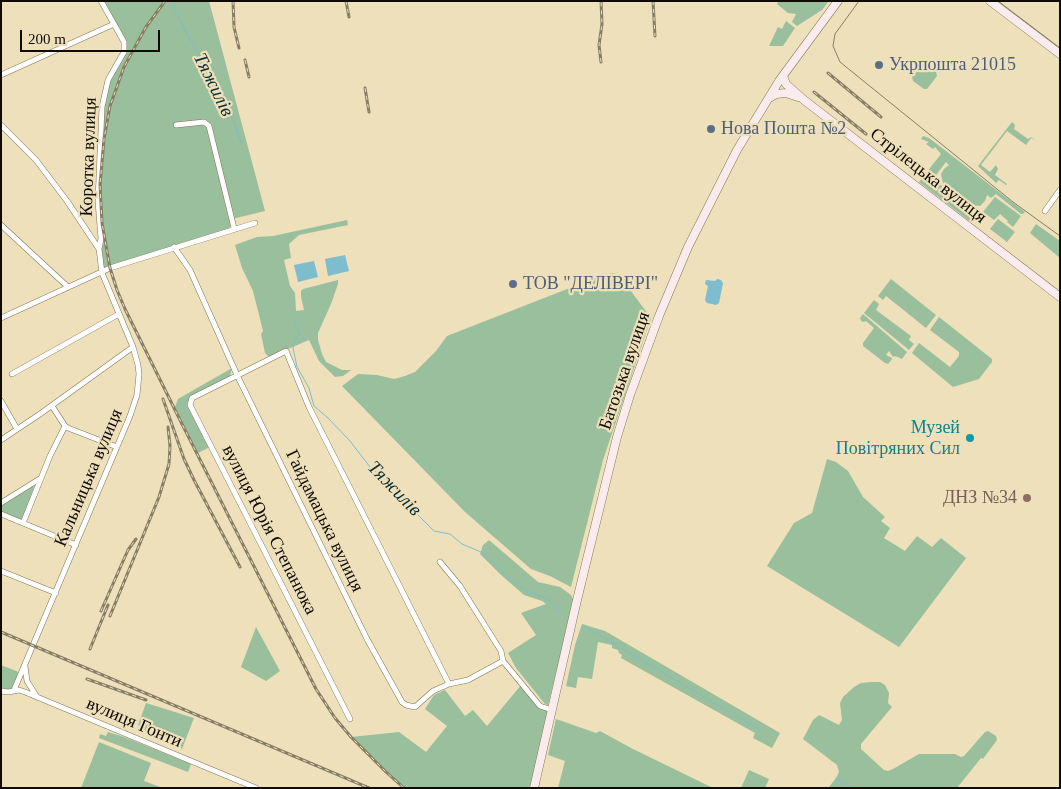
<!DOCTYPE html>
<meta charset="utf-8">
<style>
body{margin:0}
#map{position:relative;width:1061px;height:789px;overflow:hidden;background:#ede0bb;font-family:Georgia,serif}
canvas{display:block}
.frame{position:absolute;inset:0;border:2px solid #0f0b02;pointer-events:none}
.scale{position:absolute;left:20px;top:30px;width:140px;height:22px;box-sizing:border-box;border:2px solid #0f0b02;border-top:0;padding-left:6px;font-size:15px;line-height:18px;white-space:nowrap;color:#0f0b02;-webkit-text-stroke:4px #ede0bb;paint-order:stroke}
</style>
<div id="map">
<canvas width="1061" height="789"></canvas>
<div class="frame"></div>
<div class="scale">200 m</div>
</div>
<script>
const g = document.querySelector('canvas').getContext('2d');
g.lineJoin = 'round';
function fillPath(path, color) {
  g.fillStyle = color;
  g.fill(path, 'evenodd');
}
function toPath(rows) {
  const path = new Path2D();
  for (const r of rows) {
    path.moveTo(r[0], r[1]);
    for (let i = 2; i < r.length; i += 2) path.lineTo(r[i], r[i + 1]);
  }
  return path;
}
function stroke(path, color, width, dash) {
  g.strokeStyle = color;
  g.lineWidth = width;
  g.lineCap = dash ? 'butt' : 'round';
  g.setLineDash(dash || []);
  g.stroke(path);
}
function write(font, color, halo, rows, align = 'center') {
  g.font = font + ' Georgia,serif';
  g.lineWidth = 4.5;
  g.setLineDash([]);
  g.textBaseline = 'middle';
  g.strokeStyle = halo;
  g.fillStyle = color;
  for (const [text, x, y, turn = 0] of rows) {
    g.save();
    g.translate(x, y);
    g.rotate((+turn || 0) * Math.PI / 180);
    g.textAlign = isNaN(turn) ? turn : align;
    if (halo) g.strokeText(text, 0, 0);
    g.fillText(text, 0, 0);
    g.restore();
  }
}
const green = toPath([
 [101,1,209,1,265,211,232,219,229,230,102,273,99,212,104,94,125,47],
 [779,1,829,1,822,10,797,26,792,22,796,14,788,13,777,4],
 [786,21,795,28,783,46,769,46,778,27,782,29],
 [925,63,936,72,937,76,927,89,924,89,913,81,912,77],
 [1012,122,1015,125,1014,129,1028,139,1031,137,1035,140,1031,138,1026,145,1007,131,981,165,990,172,996,165,998,169,995,175,1007,184,1006,185,999,180,996,183,978,166],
 [923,136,929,138,1025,212,1023,214,1021,214,996,194,991,198,987,195,985,201,980,206,970,205,943,183,941,174,944,169,949,165,946,162,933,179,979,215,972,223,919,182,941,154,935,147,933,149,926,144,929,142,921,139],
 [995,197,1021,216,1013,227,1007,222,1008,221,1000,214,994,220,983,212],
 [998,219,1015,232,1007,242,990,229],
 [347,220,348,225,299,235,289,244,291,258,284,260,290,286,295,293,296,311,304,310,301,297,301,291,303,289,338,280,338,284,331,304,318,333,318,340,322,354,326,362,342,370,351,370,343,376,335,377,319,361,309,340,269,357,265,353,261,334,263,331,253,291,242,268,235,245,257,237,273,236],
 [1036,224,1060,241,1060,258,1030,233],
 [614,273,625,283,651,318,603,460,571,587,550,576,531,569,465,512,342,386,358,374,377,375,394,379,405,376,415,372,436,351,447,336,603,275],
 [891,279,936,315,926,328,886,296,883,300,878,296],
 [874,300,879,304,876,310,911,336,909,340,914,344,909,350,864,313],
 [863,314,907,352,902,359,895,356,893,357,889,351,886,355,892,358,892,359,888,364,885,363,863,346,863,343,874,328,866,321,864,322,861,321,860,318],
 [939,317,992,359,992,362,979,379,953,387,912,353,919,343,950,367,959,356,959,352,930,330],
 [232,368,230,376,192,397,189,405,210,447,198,453,175,407,178,399],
 [827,459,836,462,848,471,863,497,885,517,881,521,890,528,884,538,905,551,917,536,932,547,941,538,966,558,899,647,767,566,794,523,812,513],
 [32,485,34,487,23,521,1,513,1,504],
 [489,540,538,582,560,587,571,595,574,601,548,705,545,704,516,668,508,653,536,635,521,613,546,604,542,601,524,595,500,574,480,554,483,545],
 [582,624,605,631,780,733,772,748,753,738,755,733,621,658,622,655,619,653,618,650,612,648,612,645,598,642,592,679,578,677,576,688,566,686,575,645],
 [256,627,280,671,266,681,241,667],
 [1,665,21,673,14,690,1,691],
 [872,682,880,682,885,685,889,693,888,703,892,707,861,744,861,749,884,770,888,771,893,769,919,754,955,754,961,757,964,756,985,732,988,731,996,736,997,740,983,759,981,758,957,788,825,788,829,787,836,778,839,772,837,765,803,739,813,720,819,715,839,725,842,720,840,703,843,697,854,687,861,683],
 [522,684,540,706,552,710,534,788,404,788,386,772,351,737,399,732,426,752,447,726,425,709,434,695,445,690,465,716,473,710,487,726],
 [146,703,194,718,182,749,154,738,138,725],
 [556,719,596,733,600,731,631,748,713,788,558,788,565,761,548,755],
 [108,732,124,737,191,764,188,772,99,738,100,734,106,736],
 [99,742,151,763,144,781,163,788,81,788],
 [749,770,769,779,765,788,741,788]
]);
const water = toPath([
 [345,255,349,271,328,276,325,259],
 [314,261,318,277,298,282,294,265],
 [717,279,721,280,723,283,719,303,716,305,707,303,705,300,708,286,705,284,706,280,715,281]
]);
const stream = toPath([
 [177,1,173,5,174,10,211,77,235,124,241,143],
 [295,319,295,323,300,335,296,338,293,348,297,367,309,388,314,406,328,418,350,441,370,467,392,485,402,499,434,531,450,534,462,544,481,552,508,578,527,591,546,598,560,611],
 [584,626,760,730],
 [836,778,852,788]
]);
const street = toPath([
 [101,1,114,24],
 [1,75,114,24,124,42,124,52,108,80,102,107,98,201,101,239,99,249,102,273,133,347,138,365,139,374,137,395,130,416,14,690],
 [1,125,36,160,67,201,99,249],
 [176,125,204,122,209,126,234,228],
 [1045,211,1060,190],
 [1,225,68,287],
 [174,247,190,270,237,375,367,639,402,702,406,705,415,707,433,691,449,684,468,680,503,661],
 [1,318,110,268,255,223],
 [12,374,119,314],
 [1,401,17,429],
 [52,406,65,426,68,428,117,447],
 [1,440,40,414,133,347],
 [1,503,41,478],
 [1,514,76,545],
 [23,523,50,456,65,426],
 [440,562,460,586,501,651,503,661,540,706,552,710],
 [1,571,56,593],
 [25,666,27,681,37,697],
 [1,691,8,692,19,690,25,692,256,788],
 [350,719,190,405,192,398,286,351,309,407,449,684]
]);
const secondary = toPath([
 [990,1,1060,54],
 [783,76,786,84,804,100,1060,297],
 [769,98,776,94,786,93,798,97],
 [534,788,577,600,617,437,630,395,659,316,688,247,737,150,779,81,838,1]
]);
const tram = toPath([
 [859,1,835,34,833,46,840,62,1013,202,1060,236],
 [998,1,1060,48]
]);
const rail = toPath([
 [165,1,146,27,124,67,110,106,104,139,100,185,102,223,110,268,117,290,125,309,182,424,316,689,335,718,351,737,386,772,404,788],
 [233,1,234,27,239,48],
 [346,1,349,17],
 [653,1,655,36],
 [245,60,249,77],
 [601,62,599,45,602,24,601,1],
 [828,73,881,117],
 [365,88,369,112],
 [814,92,866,134],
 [163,399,184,459,194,480,240,567],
 [101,611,128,550,136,539],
 [110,616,159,497,169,464,170,446,168,427],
 [1,632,369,788],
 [90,649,108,605],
 [87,679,146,700]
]);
const markers = [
 [879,65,5,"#5c6f8a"],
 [711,129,5,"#5c6f8a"],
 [513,284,5,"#5c6f8a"],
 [970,438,5,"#0f9aa8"],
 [1027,498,5,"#8d6e63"]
];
const serviceNames = [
 ["Укрпошта 21015",889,65],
 ["Нова Пошта №2",721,129],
 ["ТОВ \"ДЕЛІВЕРІ\"",523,284]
];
const streetNames = [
 ["Коротка вулиця",89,157,-88],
 ["Стрілецька вулиця",928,176,38],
 ["Батозька вулиця",625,371,-71],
 ["Кальницька вулиця",89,478,-67],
 ["Гайдамацька вулиця",324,521,64],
 ["вулиця Юрія Степанюка",269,530,63],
 ["вулиця Гонти",134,723,23]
];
const cultureNames = [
 ["Музей",960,428],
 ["Повітряних Сил",960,449]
];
const educationNames = [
 ["ДНЗ №34",1017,498]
];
const waterNames = [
 ["Тяжилів",213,85,64],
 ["Тяжилів",394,489,46]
];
fillPath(green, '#9abf9c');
fillPath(water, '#7dbdcd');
stroke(stream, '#7dbdcd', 1);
stroke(street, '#817554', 6);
stroke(secondary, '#817554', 9);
stroke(street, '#fff', 5);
stroke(secondary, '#faecec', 8);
stroke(tram, '#867d65', 1);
stroke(rail, '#867d65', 3);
stroke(rail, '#ede0bb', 1, [4]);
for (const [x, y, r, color] of markers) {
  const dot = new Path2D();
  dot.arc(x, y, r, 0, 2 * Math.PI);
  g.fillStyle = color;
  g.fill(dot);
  stroke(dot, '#ede0bb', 2);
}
write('18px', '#4e5e75', '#ede0bb', serviceNames, 'left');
write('18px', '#0f0b02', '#ede0bb', streetNames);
write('18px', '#0d838f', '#ede0bb', cultureNames, 'right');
write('18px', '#785e54', '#ede0bb', educationNames, 'right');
write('italic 19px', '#0d2e35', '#ede0bb', waterNames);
</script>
